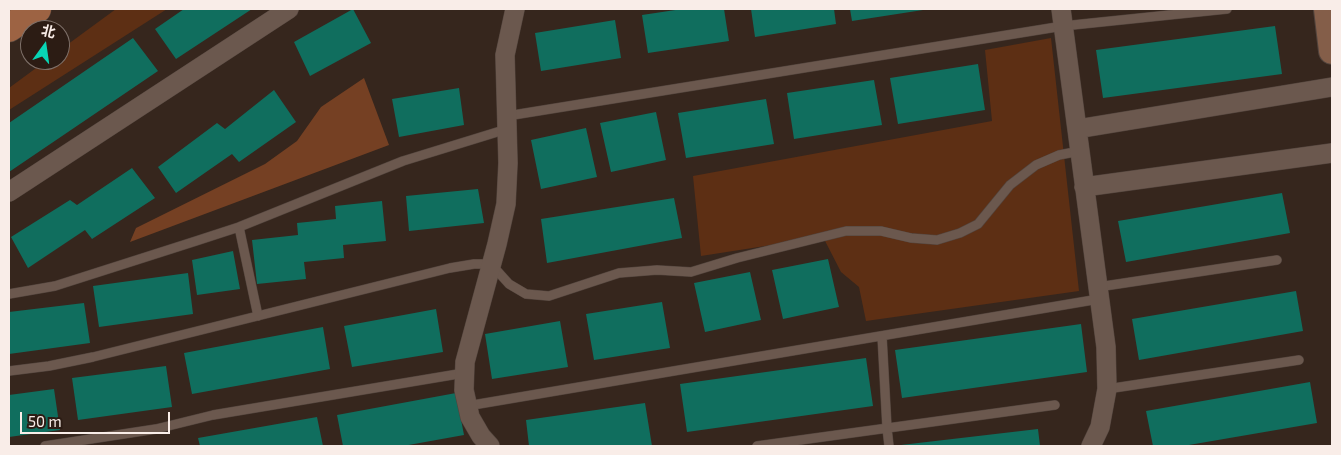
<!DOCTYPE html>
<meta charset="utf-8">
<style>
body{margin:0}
#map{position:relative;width:1341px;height:455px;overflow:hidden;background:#36261d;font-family:"Exo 2","Noto Sans SC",sans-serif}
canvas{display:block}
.frame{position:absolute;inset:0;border:10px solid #f9ede8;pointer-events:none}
.north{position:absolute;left:20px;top:20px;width:50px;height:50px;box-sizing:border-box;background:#2c1c14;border:1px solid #7e7069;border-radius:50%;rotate:14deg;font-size:14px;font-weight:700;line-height:20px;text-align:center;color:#f9ede8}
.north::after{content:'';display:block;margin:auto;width:18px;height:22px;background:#08d5b5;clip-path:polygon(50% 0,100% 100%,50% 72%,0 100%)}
.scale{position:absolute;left:20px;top:412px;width:150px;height:22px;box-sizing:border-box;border:2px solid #f9ede8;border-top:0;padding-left:6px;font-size:15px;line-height:18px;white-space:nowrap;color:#f9ede8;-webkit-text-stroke:4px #2c1c14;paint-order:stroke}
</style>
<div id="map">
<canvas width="1341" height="455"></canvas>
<div class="frame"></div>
<div class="north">北</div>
<div class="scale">50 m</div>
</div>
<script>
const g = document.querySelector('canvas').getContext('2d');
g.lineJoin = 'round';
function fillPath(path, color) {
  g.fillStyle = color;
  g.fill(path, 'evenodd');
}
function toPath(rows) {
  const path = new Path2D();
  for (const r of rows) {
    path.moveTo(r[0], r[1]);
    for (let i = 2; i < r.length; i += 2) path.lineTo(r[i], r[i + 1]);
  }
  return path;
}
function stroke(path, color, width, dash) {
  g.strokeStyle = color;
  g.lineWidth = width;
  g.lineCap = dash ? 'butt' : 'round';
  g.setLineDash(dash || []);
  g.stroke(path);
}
const green = toPath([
 [116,9,167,9,9,110,9,88,47,60,60,60,60,50],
 [1051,38,1079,291,866,321,859,287,841,272,823,237,701,256,693,176,992,121,985,50]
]);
const forest = toPath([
 [364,78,389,145,130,242,136,228,265,164,297,141,321,107]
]);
const building = toPath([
 [184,9,252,9,176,59,155,29],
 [353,9,371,43,310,76,294,42],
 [682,9,724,9,729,41,648,53,642,15],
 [751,9,834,9,836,24,755,37],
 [850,9,923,9,923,10,852,21],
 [615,20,621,58,541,71,535,33],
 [1275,26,1282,74,1103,98,1096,50],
 [133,38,158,71,9,172,9,123],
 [978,64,985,110,898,124,890,78],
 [874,80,882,125,794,139,787,93],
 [459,88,464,125,399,137,392,99],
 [274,90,296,122,239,162,232,154,176,193,158,167,217,123,225,129],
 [766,99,774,144,686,158,678,113],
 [656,112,666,160,611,172,600,123],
 [586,128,597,177,541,189,531,140],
 [132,168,155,198,92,239,85,230,28,268,11,237,70,200,77,205],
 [478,189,484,223,409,231,406,196],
 [1282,193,1290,233,1126,262,1118,221],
 [674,198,682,238,547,263,541,219],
 [382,201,386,241,343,245,344,258,304,262,306,279,257,284,252,240,298,235,297,223,336,219,335,206],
 [233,251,240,289,197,295,192,260],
 [828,259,839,307,783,319,772,270],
 [750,272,761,320,705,332,694,283],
 [188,273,193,314,99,327,93,286],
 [1296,291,1303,331,1139,360,1132,319],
 [662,302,670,348,594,360,586,314],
 [84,303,90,343,9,354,9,312],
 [436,309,443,352,352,367,344,326],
 [560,321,568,367,492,379,485,334],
 [1081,324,1087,372,902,398,895,350],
 [323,327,330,369,192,394,184,353],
 [866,358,873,406,687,432,680,384],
 [166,366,172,407,78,420,72,378],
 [1310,382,1317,423,1183,446,1153,446,1146,411],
 [54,389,60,430,9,437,9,395],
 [456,393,464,435,403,446,343,446,337,415],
 [645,403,652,446,529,446,526,420],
 [317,417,323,446,200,446,198,438],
 [1038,429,1040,446,901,446,901,445]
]);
const lane = toPath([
 [507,116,1063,26,1227,9],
 [239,227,258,316],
 [1098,287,1277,260],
 [9,294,55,286,196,241,239,227,403,161,507,129],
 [882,336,887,428,889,446],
 [9,371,49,366,93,357,450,268,474,264,491,264,509,284,526,294,549,296,619,273,657,270,691,272,737,258,846,231,881,231,911,238,937,240,960,233,978,224,1010,185,1036,165,1059,155,1080,151],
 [1107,389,1299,360],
 [467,406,1099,299],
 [45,446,156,429,213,415,464,373],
 [757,446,1055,405]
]);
const street = toPath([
 [1061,9,1106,347,1107,389,1100,427,1091,446],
 [1077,129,1332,87],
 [1084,187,1332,153],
 [9,192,289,9],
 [490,446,481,436,470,417,464,390,465,362,497,244,506,204,508,163,505,55,515,9]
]);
const secondary = toPath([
 [1327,9,1332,51]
]);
const primary = toPath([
 [9,28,37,9]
]);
fillPath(green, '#5d2f14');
fillPath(forest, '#754023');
fillPath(building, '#106e5e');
stroke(lane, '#52443d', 10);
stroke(street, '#52443d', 20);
stroke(secondary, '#52443d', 28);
stroke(primary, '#52443d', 29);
stroke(lane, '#6b584e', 9);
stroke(street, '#6b584e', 19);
stroke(secondary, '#845e49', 26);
stroke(primary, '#9d6343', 28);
</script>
